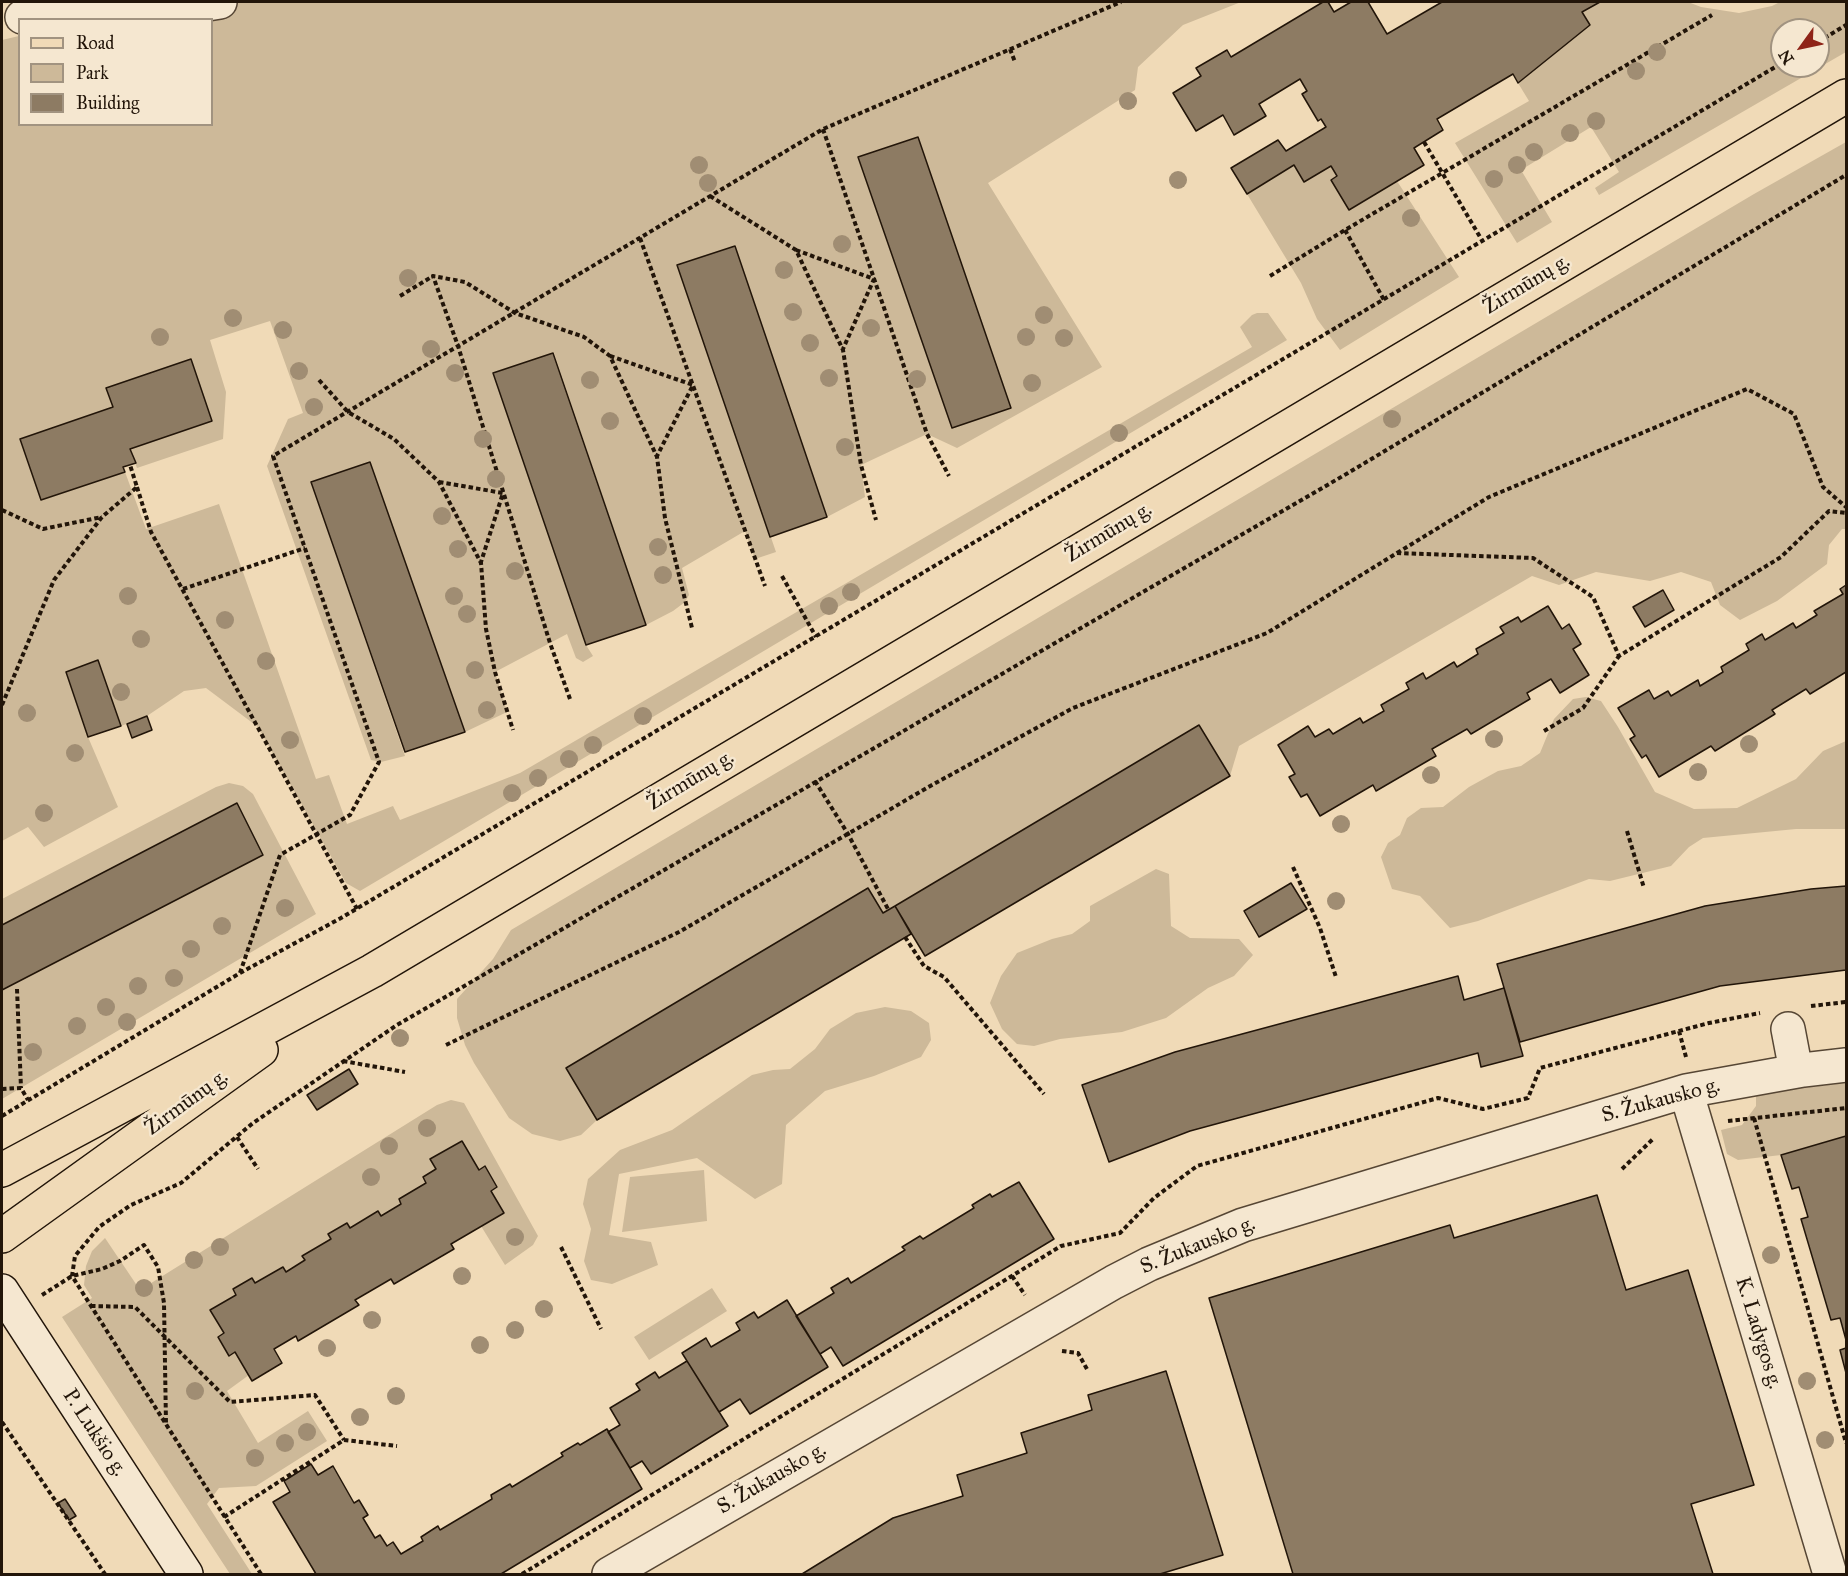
<!DOCTYPE html>
<meta charset="utf-8">
<style>
body{margin:0}
#map{position:relative;width:1848px;height:1576px;overflow:hidden;background:#f0dab7;font-family:"IM FELL Great Primer",serif}
canvas{display:block}
.frame{position:absolute;inset:0;border:3px solid #221509;pointer-events:none}
.legend{position:absolute;left:18px;top:18px;width:195px;height:108px;box-sizing:border-box;background:#f5e7d0;border:2px solid #a19380;margin:0;padding:8px 10px;list-style:none;font-size:18px;color:#221509}
.legend li{display:flex;align-items:center;gap:12px;height:30px}
.legend b{width:30px;border:2px solid #a19380}
.north{position:absolute;left:1770px;top:18px;width:60px;height:60px;box-sizing:border-box;background:#f5e7d0;border:2px solid #a19380;border-radius:50%;rotate:237deg;font-size:16px;font-weight:700;line-height:24px;text-align:center;color:#221509}
.north::after{content:'';display:block;margin:auto;width:21px;height:27px;background:#8f2418;clip-path:polygon(50% 0,100% 100%,50% 72%,0 100%)}
</style>
<div id="map">
<canvas width="1848" height="1576"></canvas>
<div class="frame"></div>
<ul class="legend">
<li><b style="height:8px;background:#f0dab7"></b>Road</li>
<li><b style="height:16px;background:#cdb999"></b>Park</li>
<li><b style="height:16px;background:#8d7b63"></b>Building</li>
</ul>
<div class="north">N</div>
</div>
<script>
const g = document.querySelector('canvas').getContext('2d');
g.lineJoin = 'round';
function fillPath(path, color) {
  g.fillStyle = color;
  g.fill(path, 'evenodd');
}
function toPath(rows) {
  const path = new Path2D();
  for (const r of rows) {
    path.moveTo(r[0], r[1]);
    for (let i = 2; i < r.length; i += 2) path.lineTo(r[i], r[i + 1]);
  }
  return path;
}
function stroke(path, color, width, dash) {
  g.strokeStyle = color;
  g.lineWidth = width;
  g.lineCap = dash ? 'butt' : 'round';
  g.setLineDash(dash || []);
  g.stroke(path);
}
function write(font, color, halo, rows, align = 'center') {
  g.font = font + ' "IM FELL Great Primer",serif';
  g.lineWidth = 5;
  g.setLineDash([]);
  g.textBaseline = 'middle';
  g.strokeStyle = halo;
  g.fillStyle = color;
  for (const [text, x, y, turn = 0] of rows) {
    g.save();
    g.translate(x, y);
    g.rotate((+turn || 0) * Math.PI / 180);
    g.textAlign = isNaN(turn) ? turn : align;
    if (halo) g.strokeText(text, 0, 0);
    g.fillText(text, 0, 0);
    g.restore();
  }
}
const green = toPath([
 [59,2,1241,2,1183,25,1138,67,1135,90,988,183,1102,367,957,448,927,434,861,465,865,497,827,517,735,246,677,265,776,552,755,559,745,531,682,568,689,595,685,602,673,611,646,625,554,353,493,373,586,645,593,656,583,662,576,658,567,634,495,672,507,712,465,732,370,462,311,482,405,756,381,762,371,760,267,466,288,419,303,413,270,321,210,340,226,392,223,439,137,468,130,449,212,421,191,359,107,388,113,407,20,440,42,500,125,472,146,529,219,504,316,779,329,775,347,824,393,806,400,820,520,773,1252,347,1240,327,1252,315,1257,313,1268,313,1287,340,360,891,346,883,258,727,206,688,184,691,147,716,121,726,98,660,66,672,88,737,118,807,44,847,28,827,2,841,2,40,19,36,20,124,212,124,212,20],
 [918,137,1011,408,952,428,858,158],
 [1600,2,1688,2,1701,7,1739,13,1772,6,1780,2,1846,2,1846,52,1599,195,1595,188,1619,172,1591,127,1521,170,1552,222,1517,243,1455,143,1529,101,1518,83,1590,25,1582,12],
 [1782,30,1818,30,1818,66,1782,66],
 [1846,142,1846,529,1842,529,1829,545,1827,564,1777,601,1740,620,1720,605,1711,582,1681,572,1650,581,1596,572,1559,585,1532,576,1239,746,1230,776,1199,725,883,913,868,889,566,1068,597,1120,581,1135,560,1141,532,1134,509,1118,474,1063,465,1045,457,1018,457,999,493,959,511,930,1754,194],
 [1294,165,1331,166,1337,176,1331,180,1350,210,1397,181,1459,277,1340,350,1317,319,1301,283,1247,194],
 [1586,697,1601,701,1618,727,1655,792,1694,809,1737,808,1796,779,1823,751,1846,741,1846,829,1796,829,1703,838,1689,847,1671,866,1610,881,1589,879,1478,921,1450,928,1420,896,1392,889,1381,857,1388,843,1400,835,1407,818,1421,808,1443,807,1469,787,1498,771,1521,766,1540,753,1554,719,1573,699],
 [229,783,243,786,253,794,316,914,2,1099,2,990,263,854,236,803,2,925,2,899,216,787],
 [1156,869,1169,874,1171,926,1190,938,1239,939,1253,955,1234,976,1208,988,1166,1018,1122,1032,1060,1039,1034,1046,1017,1044,1002,1029,990,1003,1001,976,1017,953,1052,939,1072,934,1090,921,1090,906],
 [885,1007,911,1011,929,1023,931,1040,921,1057,874,1076,825,1091,786,1125,782,1184,755,1199,697,1158,619,1174,609,1235,651,1242,658,1265,612,1284,591,1280,584,1261,591,1229,583,1204,588,1179,620,1150,672,1130,752,1075,773,1070,790,1069,815,1049,830,1029,856,1013],
 [1846,1083,1846,1136,1781,1155,1738,1160,1727,1154,1721,1130,1742,1125,1756,1106,1756,1093],
 [451,1100,464,1103,538,1236,533,1245,505,1265,481,1226,504,1213,491,1191,497,1187,485,1166,479,1170,461,1141,430,1159,436,1169,423,1177,426,1183,399,1199,401,1204,381,1216,378,1212,350,1228,347,1223,331,1239,303,1255,305,1260,286,1272,283,1267,255,1283,252,1278,233,1289,236,1295,211,1309,224,1333,218,1338,229,1355,235,1352,249,1375,227,1391,258,1443,308,1411,327,1441,256,1486,219,1488,207,1504,252,1574,230,1574,62,1317,92,1298,84,1285,86,1266,92,1251,105,1238,140,1290,437,1105],
 [704,1170,707,1221,622,1232,630,1177],
 [712,1288,727,1311,649,1360,634,1337]
]);
const building = toPath([
 [1323,2,1328,2,1334,12,1351,2,1368,2,1387,34,1442,2,1600,2,1582,12,1590,25,1518,83,1513,74,1437,119,1443,130,1414,148,1424,165,1349,210,1331,180,1337,176,1331,166,1304,182,1294,165,1247,194,1231,168,1278,140,1286,151,1326,127,1321,119,1318,121,1302,94,1307,91,1300,79,1259,104,1266,116,1234,135,1223,115,1196,131,1173,93,1201,76,1196,68,1227,50,1231,57,1323,2],
 [918,137,1011,408,952,428,858,157,918,137],
 [735,246,827,517,770,537,677,265,735,246],
 [553,353,646,625,586,645,493,373,553,353],
 [191,359,212,421,130,449,136,463,123,467,125,472,41,500,20,439,113,407,106,388,191,359],
 [370,462,465,732,405,752,311,482,370,462],
 [1846,585,1846,672,1810,694,1806,689,1772,710,1775,714,1715,751,1711,746,1659,777,1646,755,1642,758,1630,739,1635,736,1618,708,1649,690,1654,699,1668,691,1671,696,1698,680,1700,686,1723,672,1721,667,1749,650,1746,644,1762,634,1765,640,1793,623,1796,628,1817,615,1814,611,1843,594,1840,589,1846,585],
 [1663,590,1674,610,1645,627,1633,607,1663,590],
 [1548,606,1562,629,1569,624,1581,644,1573,649,1589,675,1560,693,1551,679,1527,693,1530,699,1471,734,1467,729,1432,749,1436,756,1376,791,1373,785,1320,816,1307,794,1301,797,1289,777,1295,774,1278,745,1308,726,1315,737,1329,729,1333,734,1360,718,1363,723,1384,711,1381,705,1409,689,1406,683,1423,673,1426,679,1454,662,1457,667,1478,654,1476,649,1504,633,1500,627,1518,617,1521,622,1548,606],
 [98,660,121,726,88,737,66,672,98,660],
 [147,716,152,730,132,738,127,724,147,716],
 [1199,725,1230,776,925,956,895,906,1199,725],
 [237,803,263,855,2,990,2,925,237,803],
 [1291,883,1307,909,1259,937,1244,911,1291,883],
 [1846,886,1846,970,1720,986,1520,1042,1497,964,1705,906,1811,889,1846,886],
 [868,888,883,913,895,906,911,934,597,1120,566,1068,868,888],
 [1458,976,1464,1000,1504,988,1523,1056,1481,1067,1478,1053,1190,1131,1109,1162,1082,1085,1175,1052,1458,976],
 [349,1069,358,1084,317,1110,307,1095,349,1069],
 [1846,1136,1846,1340,1840,1318,1831,1320,1801,1219,1808,1217,1799,1187,1792,1189,1781,1155,1846,1136],
 [462,1141,479,1170,485,1166,497,1187,491,1191,504,1213,451,1244,454,1249,394,1284,391,1279,355,1300,359,1305,298,1341,296,1336,274,1349,282,1363,252,1381,235,1352,229,1356,218,1337,224,1333,210,1310,236,1295,233,1289,252,1278,255,1283,283,1267,286,1272,305,1260,302,1256,331,1239,328,1234,347,1223,350,1228,378,1211,381,1216,401,1204,399,1199,426,1183,423,1177,436,1169,430,1159,462,1141],
 [1019,1182,1054,1239,843,1366,831,1347,820,1354,796,1316,834,1293,831,1288,848,1278,851,1283,905,1250,902,1247,920,1236,923,1239,974,1208,972,1205,990,1194,992,1197,1019,1182],
 [1597,1195,1626,1290,1688,1270,1754,1485,1691,1504,1713,1574,1293,1574,1209,1298,1450,1225,1454,1238,1597,1195],
 [787,1300,828,1367,750,1414,740,1399,719,1412,682,1353,706,1338,711,1347,740,1330,736,1323,754,1312,758,1318,787,1300],
 [1846,1348,1846,1373,1840,1350,1846,1348],
 [687,1361,728,1426,651,1474,642,1461,630,1468,608,1432,620,1425,610,1408,640,1390,636,1384,655,1372,659,1378,687,1361],
 [1166,1371,1223,1555,1160,1574,802,1574,893,1518,963,1496,957,1475,1027,1453,1021,1433,1092,1410,1088,1395,1166,1371],
 [607,1429,642,1489,501,1574,316,1574,273,1502,290,1492,284,1481,311,1464,318,1475,333,1466,354,1503,359,1500,368,1515,363,1518,375,1538,380,1535,387,1546,393,1542,401,1554,423,1541,421,1537,438,1526,440,1530,492,1499,491,1495,510,1484,512,1487,563,1456,561,1453,578,1443,580,1445,607,1429],
 [65,1499,76,1516,69,1520,58,1503,65,1499]
]);
const path = toPath([
 [1818,42,1846,25],
 [1010,49,1015,62],
 [823,129,927,434,949,476],
 [1424,142,1483,242],
 [710,196,796,250,843,350,861,465,876,520],
 [1345,230,1384,300],
 [640,238,765,586],
 [796,250,874,279,843,349],
 [1270,276,1345,230,1712,15],
 [400,296,433,276],
 [610,356,693,385,657,456],
 [319,380,348,412,394,439,439,482,481,563,486,629,495,672,513,730],
 [439,482,503,493,481,562],
 [137,487,151,532,357,909],
 [2,510,43,529,102,517],
 [1397,553,1489,497,1747,389,1794,414,1823,487,1846,507],
 [782,576,816,637],
 [183,589,305,548],
 [570,699,550,643,458,346,433,276,465,282,515,313,584,337,610,356,657,457,665,518,692,628],
 [2,705,54,580,102,517,137,487,130,465],
 [1544,731,1583,708,1619,656],
 [815,781,848,834,888,909],
 [1627,831,1644,888],
 [1293,867,1320,928,1336,977],
 [905,937,924,966,944,977,1044,1094],
 [240,973,280,855,350,815,379,762,273,456,823,129,1121,2],
 [17,989,21,1088],
 [1811,1006,1846,1002],
 [1679,1031,1686,1057],
 [446,1045,679,932,932,785,1073,708,1267,633,1397,553,1533,558,1593,597,1619,656,1781,557,1829,511,1846,513],
 [343,1061,405,1072],
 [2,1089,21,1088,28,1100],
 [2,1116,240,973,341,918,1782,63],
 [1754,1118,1846,1443],
 [1728,1121,1846,1108],
 [237,1137,258,1169],
 [1622,1169,1654,1138],
 [561,1247,601,1329],
 [1012,1276,1025,1295],
 [42,1295,72,1276,102,1269,120,1261,144,1245,158,1267,164,1303,166,1424],
 [91,1306,135,1307,230,1402,315,1395,344,1440],
 [1062,1351,1078,1353,1088,1371],
 [2,1422,105,1574],
 [224,1517,344,1440,397,1446],
 [261,1574,72,1276,75,1256,99,1227,131,1205,181,1183,253,1123,397,1025,1348,473,1846,175],
 [522,1574,1061,1246,1120,1233,1154,1198,1197,1166,1438,1098,1483,1109,1528,1098,1540,1068,1709,1023,1760,1013]
]);
const street = toPath([
 [22,17,152,13,220,2],
 [1788,1029,1796,1071],
 [1686,1091,1830,1574],
 [609,1574,1114,1282,1149,1264,1243,1225,1686,1091,1803,1070,1846,1065]
]);
const secondary = toPath([
 [2,1291,186,1574]
]);
const primary = toPath([
 [2,1170,372,971,1846,96],
 [2,1236,261,1050]
]);
const trees = [
 [1657,52],
 [1636,71],
 [1128,101],
 [1596,121],
 [1570,133],
 [1534,152],
 [699,165],
 [1517,165],
 [1494,179],
 [1178,180],
 [708,183],
 [1411,218],
 [842,244],
 [784,270],
 [408,278],
 [793,312],
 [1044,315],
 [233,318],
 [871,328],
 [283,330],
 [160,337],
 [1026,337],
 [1064,338],
 [810,343],
 [431,349],
 [299,371],
 [455,373],
 [829,378],
 [917,379],
 [590,380],
 [1032,383],
 [314,407],
 [1392,419],
 [610,421],
 [1119,433],
 [483,439],
 [845,447],
 [496,479],
 [442,516],
 [658,547],
 [458,549],
 [515,571],
 [663,575],
 [851,592],
 [128,596],
 [454,596],
 [829,606],
 [467,614],
 [225,620],
 [141,639],
 [266,661],
 [475,670],
 [121,692],
 [487,710],
 [27,713],
 [643,716],
 [1494,739],
 [290,740],
 [1749,744],
 [593,745],
 [75,753],
 [569,759],
 [1698,772],
 [1431,775],
 [538,778],
 [512,793],
 [44,813],
 [1341,824],
 [1336,901],
 [285,908],
 [222,926],
 [191,949],
 [174,978],
 [138,986],
 [106,1007],
 [127,1022],
 [77,1026],
 [400,1038],
 [33,1052],
 [427,1128],
 [389,1146],
 [371,1177],
 [515,1237],
 [220,1247],
 [1771,1255],
 [194,1260],
 [462,1276],
 [144,1288],
 [544,1309],
 [372,1320],
 [515,1330],
 [480,1345],
 [327,1348],
 [1807,1381],
 [195,1391],
 [396,1396],
 [360,1417],
 [307,1432],
 [1825,1440],
 [285,1443],
 [255,1458]
];
const streetNames = [
 ["Žirmūnų g.",1527,285,-31],
 ["Žirmūnų g.",1109,533,-31],
 ["Žirmūnų g.",691,781,-31],
 ["S. Žukausko g.",1661,1101,-15],
 ["Žirmūnų g.",187,1103,-36],
 ["S. Žukausko g.",1198,1246,-22],
 ["K. Ladygos g.",1758,1333,73],
 ["P. Lukšio g.",94,1433,57],
 ["S. Žukausko g.",772,1479,-30]
];
fillPath(green, '#cdb999');
fillPath(building, '#8d7b63');
stroke(building, '#221509', 1.5);
stroke(street, '#564634', 36);
stroke(secondary, '#221509', 36);
stroke(primary, '#221509', 36);
stroke(path, '#221509', 4, [4.5, 3]);
stroke(street, '#f5e7d0', 33);
stroke(secondary, '#f5e7d0', 33);
stroke(primary, '#f0dab7', 33);
g.fillStyle = '#a08d73';
for (const [x, y] of trees) {
  g.beginPath();
  g.arc(x, y, 9, 0, 2 * Math.PI);
  g.fill();
}
write('21px', '#221509', '#f5e7d0', streetNames);
</script>
